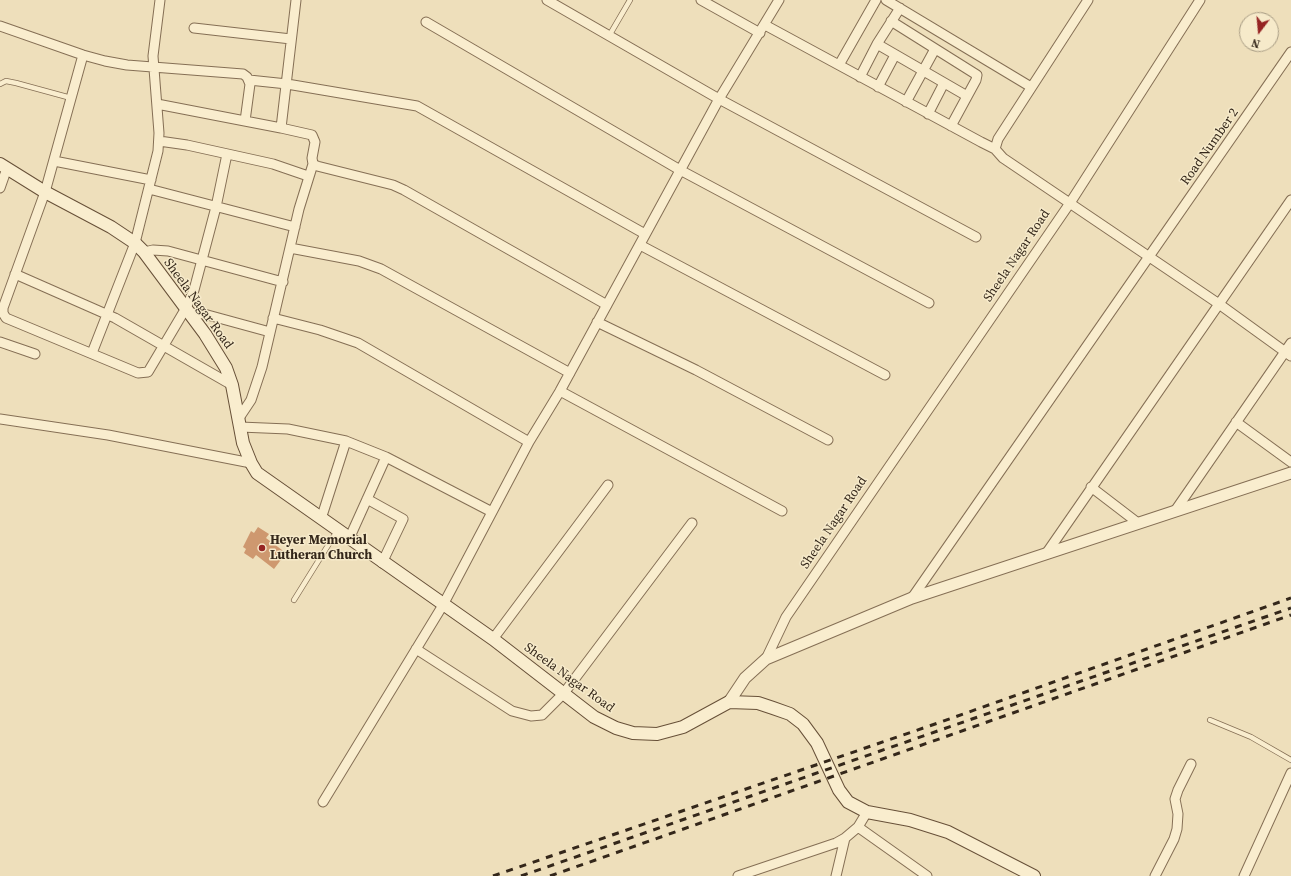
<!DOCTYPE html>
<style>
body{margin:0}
#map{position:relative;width:1291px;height:876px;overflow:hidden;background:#eedfbb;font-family:"Source Serif 4",serif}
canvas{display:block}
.north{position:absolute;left:1239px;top:12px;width:40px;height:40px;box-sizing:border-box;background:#f6eaca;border:1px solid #a89c84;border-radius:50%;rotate:196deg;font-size:11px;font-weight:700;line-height:16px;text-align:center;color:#34271a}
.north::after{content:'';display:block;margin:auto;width:14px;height:18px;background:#962423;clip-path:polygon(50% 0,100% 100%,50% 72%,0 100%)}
</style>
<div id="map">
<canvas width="1291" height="876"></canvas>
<div class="north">N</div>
</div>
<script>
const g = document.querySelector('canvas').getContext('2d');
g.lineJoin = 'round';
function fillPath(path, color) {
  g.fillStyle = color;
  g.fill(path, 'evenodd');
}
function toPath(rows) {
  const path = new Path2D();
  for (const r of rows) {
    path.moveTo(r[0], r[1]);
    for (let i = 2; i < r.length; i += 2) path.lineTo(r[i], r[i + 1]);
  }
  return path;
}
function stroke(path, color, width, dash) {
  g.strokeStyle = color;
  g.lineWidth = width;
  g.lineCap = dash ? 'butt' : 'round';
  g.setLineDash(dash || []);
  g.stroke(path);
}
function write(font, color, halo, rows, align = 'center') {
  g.font = font + ' "Source Serif 4",serif';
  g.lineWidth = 3;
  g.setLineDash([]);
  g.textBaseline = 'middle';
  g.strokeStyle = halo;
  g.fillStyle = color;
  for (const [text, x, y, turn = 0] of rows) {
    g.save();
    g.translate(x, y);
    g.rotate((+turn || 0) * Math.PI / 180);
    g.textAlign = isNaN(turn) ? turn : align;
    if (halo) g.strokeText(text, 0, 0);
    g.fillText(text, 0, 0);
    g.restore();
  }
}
const building = toPath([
 [258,527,269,534,266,538,286,553,274,569,256,555,253,559,244,553,246,549,243,547,251,531,254,533]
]);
const service = toPath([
 [609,36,630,0],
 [0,84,6,81,16,83,71,98],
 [294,600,337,531],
 [1210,720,1251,737,1291,760]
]);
const minor = toPath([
 [296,0,281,128,312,135,315,142,312,158,313,164,317,166,393,185,404,190,607,305],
 [547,0,719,99,976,237],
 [701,0,760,33],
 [886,0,1031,87],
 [891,21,977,75,976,80,951,126],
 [426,22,680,170,929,303],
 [765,25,981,142,995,149,1003,158,1219,304,1291,356],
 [0,26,83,55,105,61,127,65,243,74,247,77,250,84,245,121],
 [194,28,291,39],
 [877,44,967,96],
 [83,55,45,192,3,308,3,313,6,318,138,373,148,372,186,308,194,290,216,207,227,154],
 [839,65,876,0],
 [860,77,877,44,900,8],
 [249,80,287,84,417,106,645,234],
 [878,87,895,55],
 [906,102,935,49],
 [157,104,281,128],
 [928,114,944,83],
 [159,141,187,145,273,164,308,176],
 [995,149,998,139,1088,0],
 [54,161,151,180],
 [0,188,7,168],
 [149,189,295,227],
 [640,245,885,375],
 [290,248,359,261,381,269,570,373],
 [144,252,153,250,168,251,283,282],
 [15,274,115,318,232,385],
 [190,313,204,314,270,332],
 [273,318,320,330,358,343,529,442],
 [597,322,696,370,828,440],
 [0,342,35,354],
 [92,353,135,243,158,151,159,133,153,56,160,0],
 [560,391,782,511],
 [239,418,251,400,262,367,299,209,313,164],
 [0,419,108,435,251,463],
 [1236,422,1291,462],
 [240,427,288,429,346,441,386,457,492,512],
 [1091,487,1138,523],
 [367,499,403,519,382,563],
 [1175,511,1291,343],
 [321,519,346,441],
 [349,539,386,457],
 [1048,551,1291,200],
 [912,598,1291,52],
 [493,639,608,485],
 [416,649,512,711,531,716,542,715,564,693,692,523],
 [766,659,786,617,1070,203,1200,0],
 [323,802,443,605,529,442,560,391,719,99,779,0],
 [858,827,927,876],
 [738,876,836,843,845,838,858,827,867,812],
 [836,876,845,838],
 [1155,876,1174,839,1177,829,1178,814,1175,799,1178,790,1191,764],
 [1244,876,1291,773]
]);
const tertiary = toPath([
 [729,702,745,678,766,659,912,598,1291,473]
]);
const secondary = toPath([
 [0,164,45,192,111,227,135,243,144,252,205,334,226,368,232,385,243,443,251,463,257,473,493,639,594,717,616,728,633,733,657,734,683,727,729,702,758,703,773,708,790,714,803,724,817,743,839,790,848,802,867,812,910,820,948,832,1034,876]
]);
const rail = toPath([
 [493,876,935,724,1291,598],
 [521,876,1291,608],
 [550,876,1291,615]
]);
const markers = [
 [262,548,4,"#962423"]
];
const streetNames = [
 ["Road Number 2",1210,147,-55],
 ["Sheela Nagar Road",1017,256,-56],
 ["Sheela Nagar Road",198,304,54],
 ["Sheela Nagar Road",834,523,-56],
 ["Sheela Nagar Road",569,678,36]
];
const poiNames = [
 ["Heyer Memorial",270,541],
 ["Lutheran Church",270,556]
];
fillPath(building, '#ce986f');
stroke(service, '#856f55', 6);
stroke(minor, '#856f55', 11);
stroke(tertiary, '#856f55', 13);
stroke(secondary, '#675038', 14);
stroke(service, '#f9edce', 4.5);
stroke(minor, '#f9edce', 9);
stroke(tertiary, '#f9edce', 11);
stroke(secondary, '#f9edce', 12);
stroke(rail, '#34271a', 3, [7, 7]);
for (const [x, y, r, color] of markers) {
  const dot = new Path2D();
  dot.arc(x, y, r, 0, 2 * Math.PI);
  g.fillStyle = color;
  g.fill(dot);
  stroke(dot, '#f6eaca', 1.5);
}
write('13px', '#34271a', '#f6eaca', streetNames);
write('bold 13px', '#34271a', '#f6eaca', poiNames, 'left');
</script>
